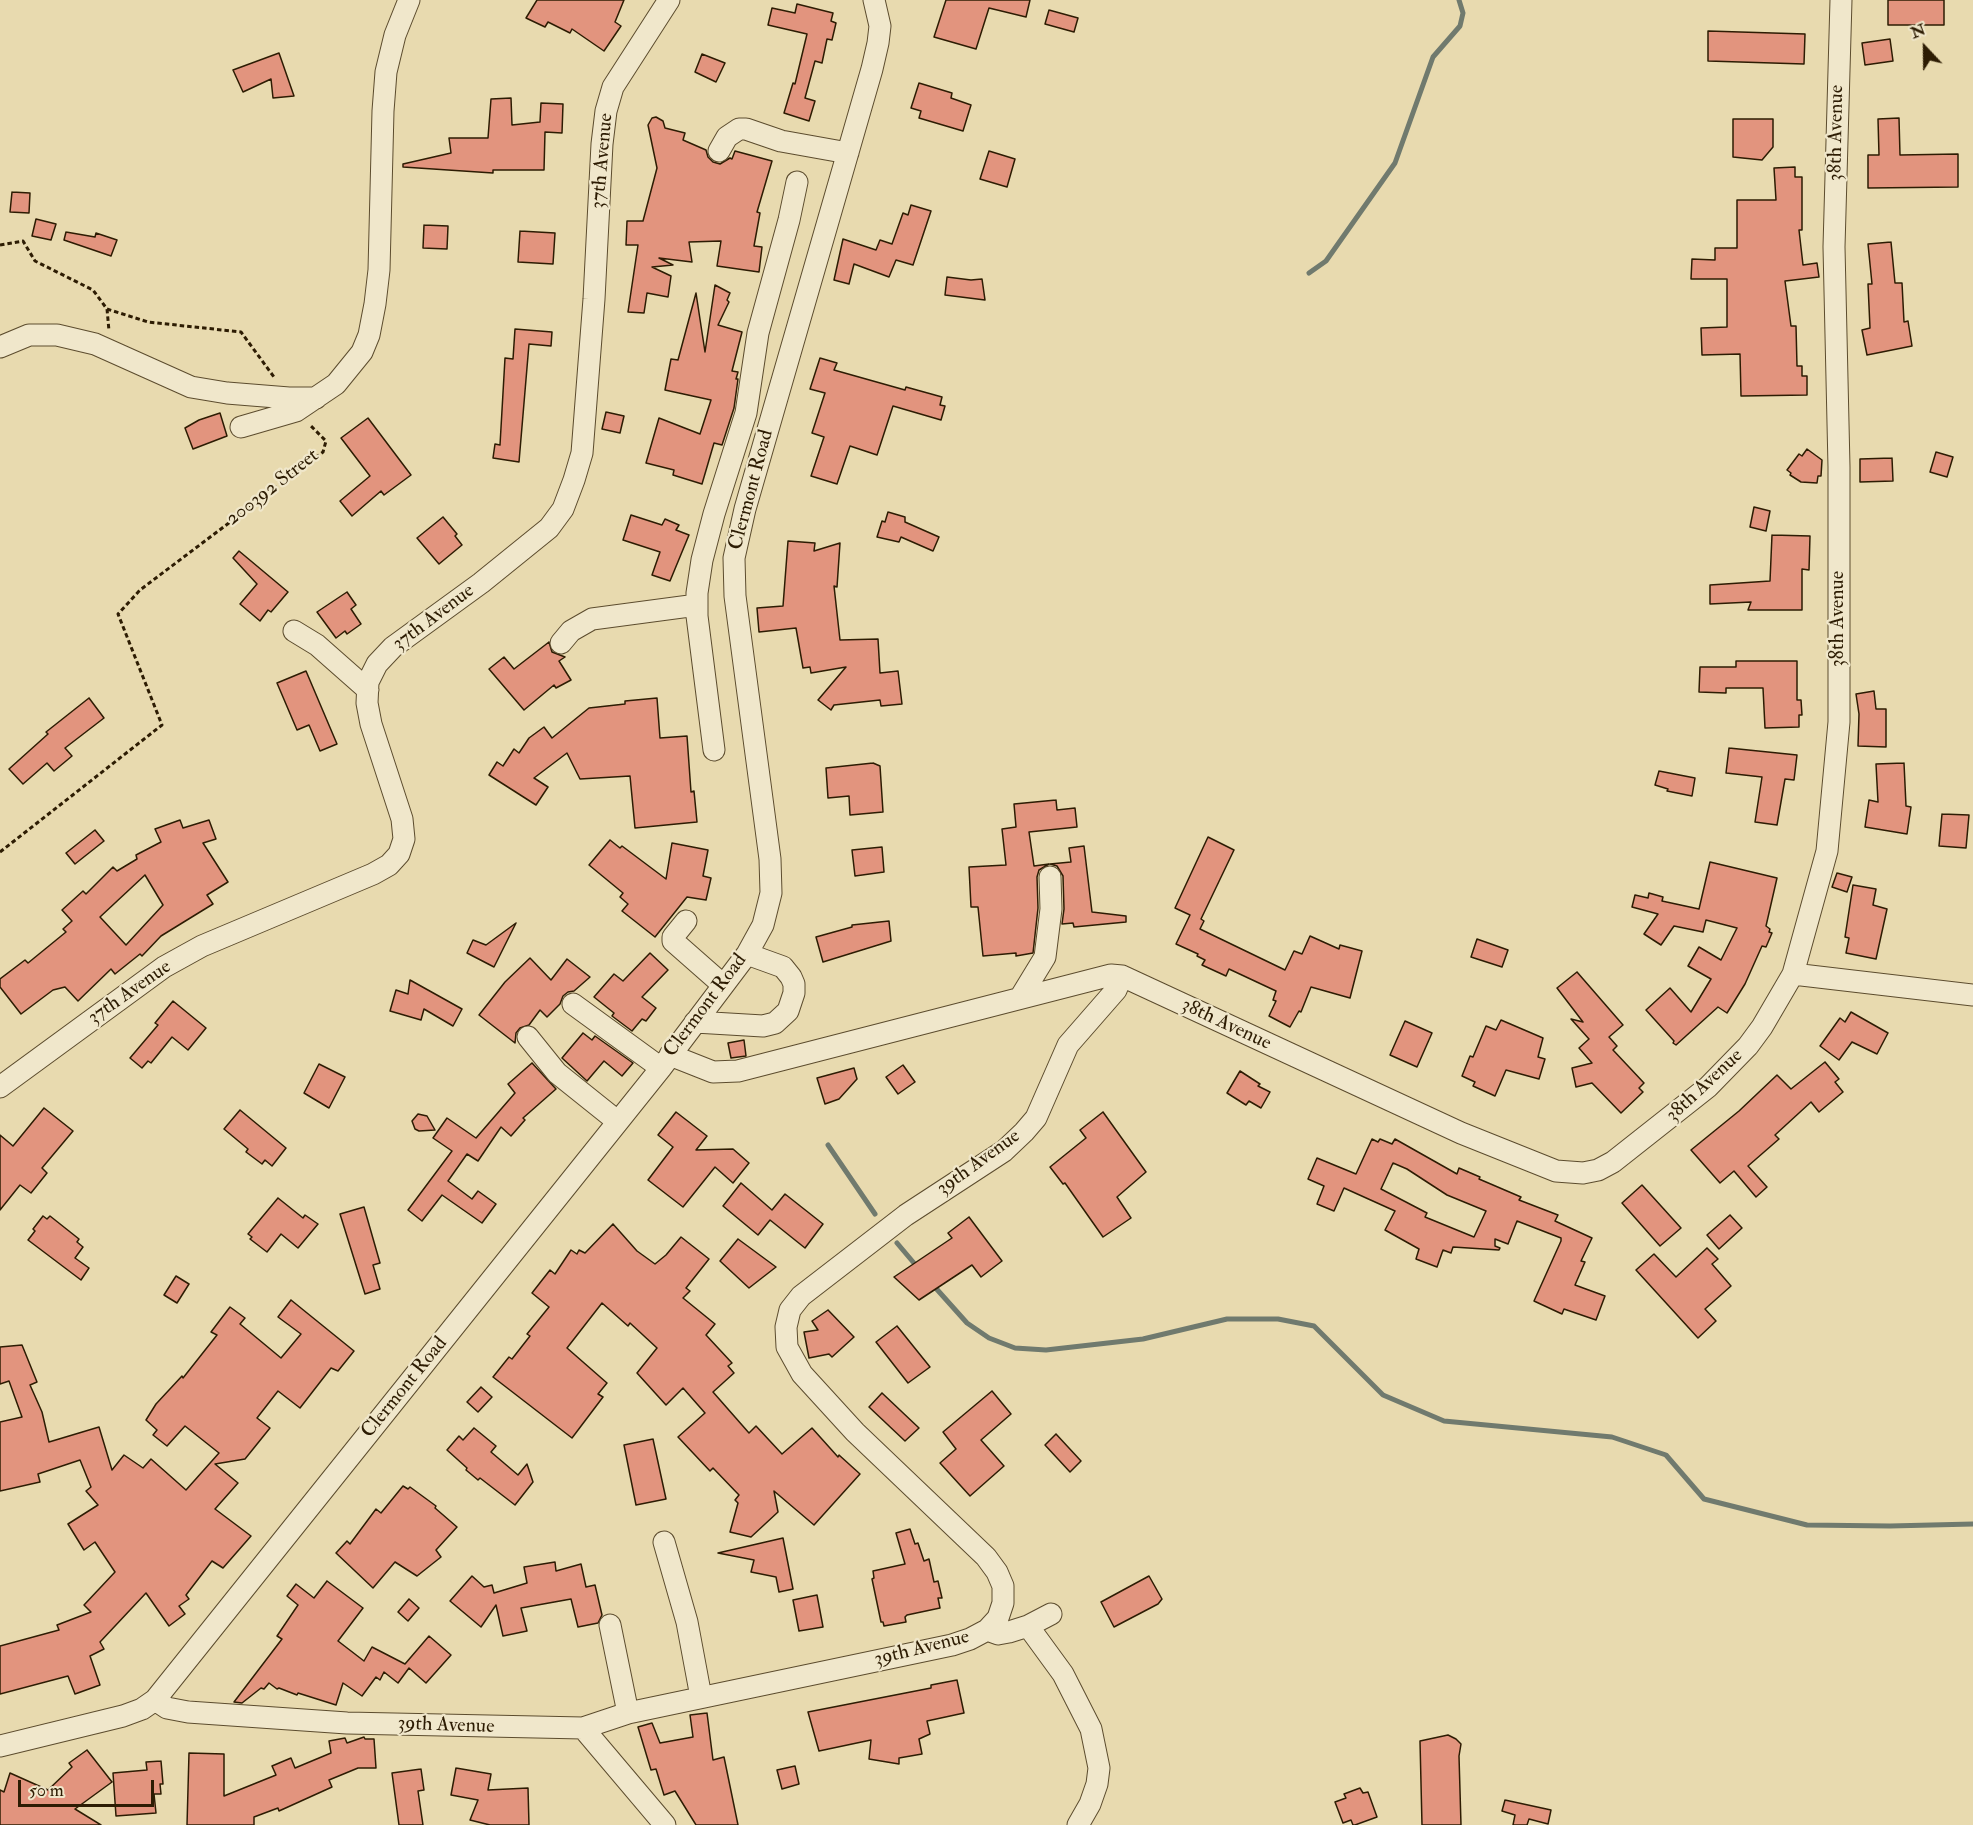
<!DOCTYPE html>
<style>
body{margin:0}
#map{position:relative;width:1973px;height:1825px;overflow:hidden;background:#e8daaf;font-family:"IM FELL Double Pica",serif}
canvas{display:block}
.north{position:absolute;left:1895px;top:18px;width:60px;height:60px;-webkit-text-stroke:4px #f0e7cb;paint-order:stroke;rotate:338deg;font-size:16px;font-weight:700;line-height:24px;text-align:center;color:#2d1c03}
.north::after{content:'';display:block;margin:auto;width:21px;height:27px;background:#2d1c03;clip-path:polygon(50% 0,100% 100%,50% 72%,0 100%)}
.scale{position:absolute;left:18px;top:1780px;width:136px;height:27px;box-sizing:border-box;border:3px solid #2d1c03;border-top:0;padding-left:8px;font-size:18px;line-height:21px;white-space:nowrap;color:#2d1c03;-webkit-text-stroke:4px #f0e7cb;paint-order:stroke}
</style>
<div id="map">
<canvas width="1973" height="1825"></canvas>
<div class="north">N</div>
<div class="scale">50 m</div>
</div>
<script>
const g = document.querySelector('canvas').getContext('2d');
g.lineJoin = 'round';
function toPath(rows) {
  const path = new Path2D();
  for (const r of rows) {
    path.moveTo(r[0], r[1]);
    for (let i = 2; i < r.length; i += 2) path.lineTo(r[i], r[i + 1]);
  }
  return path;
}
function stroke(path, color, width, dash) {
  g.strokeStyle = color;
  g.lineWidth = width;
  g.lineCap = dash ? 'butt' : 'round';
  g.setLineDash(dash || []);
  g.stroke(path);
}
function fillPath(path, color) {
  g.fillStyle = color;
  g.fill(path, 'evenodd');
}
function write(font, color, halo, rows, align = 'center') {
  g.font = font + ' "IM FELL Double Pica",serif';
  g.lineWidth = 4.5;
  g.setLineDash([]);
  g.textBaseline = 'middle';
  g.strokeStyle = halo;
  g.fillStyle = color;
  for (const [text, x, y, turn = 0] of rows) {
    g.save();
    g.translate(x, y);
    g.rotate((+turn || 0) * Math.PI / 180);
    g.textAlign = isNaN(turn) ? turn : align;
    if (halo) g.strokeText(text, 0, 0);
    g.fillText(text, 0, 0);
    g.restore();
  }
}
const stream = toPath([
 [1309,273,1326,261,1395,163,1433,57,1460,26,1463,13,1459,0],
 [828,1145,875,1214],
 [897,1243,919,1269],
 [933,1285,967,1323,989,1338,1015,1348,1046,1350,1143,1339,1227,1319,1278,1319,1314,1326,1383,1395,1444,1421,1612,1437,1666,1455,1704,1499,1807,1525,1890,1526,1973,1524]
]);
const building = toPath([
 [537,0,624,0,615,22,621,26,604,51,572,29,570,33,548,22,545,27,526,18,537,0],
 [946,0,1030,0,1026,17,989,8,976,49,934,37,946,0],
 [1888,0,1944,0,1944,25,1888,25,1888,0],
 [797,4,833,13,831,21,836,23,832,40,827,39,822,63,815,61,805,98,815,101,809,121,784,113,793,83,795,84,807,34,768,25,772,8,795,13,797,4],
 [1049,10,1078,18,1074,32,1045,24,1049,10],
 [1708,31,1805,34,1804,64,1708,61,1708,31],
 [1890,39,1893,61,1865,65,1862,43,1890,39],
 [279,53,294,96,273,98,271,79,243,92,233,70,279,53],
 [702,54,725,63,716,82,695,72,702,54],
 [919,83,952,93,951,98,971,105,963,131,919,118,921,111,911,108,919,83],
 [511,98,512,125,540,122,541,103,563,104,562,133,545,132,544,170,493,170,493,173,403,167,403,164,451,153,449,138,488,138,491,99,511,98],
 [656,117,663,121,665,128,685,133,683,140,706,150,708,157,713,162,720,164,730,158,732,159,735,151,772,161,757,212,760,213,754,246,762,247,759,272,717,266,721,241,689,242,692,262,659,258,673,265,652,267,671,276,668,297,647,293,644,313,628,312,638,245,626,245,627,221,643,221,657,168,648,125,652,118,656,117],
 [1899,118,1900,155,1958,154,1958,187,1868,188,1868,155,1879,155,1878,119,1899,118],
 [1733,119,1773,119,1773,147,1762,160,1733,157,1733,119],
 [989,151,1015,159,1007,187,980,179,989,151],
 [1795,167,1795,177,1802,177,1802,230,1799,230,1803,265,1817,263,1819,277,1785,281,1791,326,1796,326,1797,366,1802,366,1802,376,1807,376,1807,395,1741,396,1740,354,1702,355,1701,328,1727,327,1727,279,1691,279,1692,259,1715,260,1715,248,1737,248,1737,200,1776,200,1774,168,1795,167],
 [12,192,30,193,29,213,10,212,12,192],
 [911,205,931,211,913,265,896,260,889,277,854,264,849,284,834,280,843,239,876,250,880,240,892,244,903,213,908,215,911,205],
 [36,219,56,224,51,240,32,236,36,219],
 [424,225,448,226,447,249,423,248,424,225],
 [520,231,555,233,553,264,518,262,520,231],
 [66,232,95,237,96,233,117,240,111,256,64,240,66,232],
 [1891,242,1895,283,1902,283,1904,322,1908,321,1912,346,1867,355,1862,330,1870,328,1868,284,1872,284,1868,244,1891,242],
 [947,277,971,280,982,279,985,300,945,295,947,277],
 [715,285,730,293,727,300,729,302,718,325,742,332,732,371,738,372,736,379,738,379,734,408,722,445,714,443,702,484,673,475,674,470,646,463,659,418,700,434,711,400,665,390,671,359,678,360,696,293,705,352,715,285],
 [515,329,552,332,551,346,529,344,519,462,493,458,495,444,500,445,505,358,513,359,515,329],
 [820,358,837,363,834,370,905,390,906,387,942,397,940,405,945,406,941,420,893,406,877,455,850,446,837,484,811,476,824,437,812,433,825,393,810,389,820,358],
 [606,412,624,416,620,433,602,429,606,412],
 [220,413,227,436,193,449,185,428,199,420,220,413],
 [368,418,411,475,384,495,381,491,352,516,340,501,370,476,341,438,368,418],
 [1807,449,1822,460,1821,476,1818,476,1817,483,1801,482,1790,475,1791,473,1787,470,1799,454,1802,456,1807,449],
 [1936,452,1953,457,1947,477,1930,472,1936,452],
 [1892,458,1893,481,1860,482,1860,459,1892,458],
 [1754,507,1770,511,1766,531,1750,527,1754,507],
 [888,512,905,517,905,522,939,537,933,551,901,537,899,542,877,537,882,521,885,522,888,512],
 [631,515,662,525,665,519,679,525,676,530,689,535,670,581,652,575,660,552,623,540,631,515],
 [443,517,457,534,455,536,462,545,439,564,417,538,443,517],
 [1772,535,1810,536,1809,570,1802,569,1802,610,1748,610,1751,602,1710,604,1710,585,1770,581,1772,535],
 [788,541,815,543,814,551,840,543,837,587,834,586,840,640,878,639,880,673,898,671,902,704,881,706,880,700,834,705,831,710,818,700,846,667,811,673,810,667,803,668,796,628,759,632,757,608,783,606,788,541],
 [239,551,288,592,271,612,268,610,260,621,240,604,257,584,233,558,239,551],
 [347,592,356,605,351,609,361,624,347,634,345,631,336,638,317,612,347,592],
 [549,642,552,652,565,657,559,661,571,680,556,688,554,685,524,710,489,669,504,657,514,669,549,642],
 [1736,661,1797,661,1797,700,1801,700,1802,715,1799,715,1799,727,1765,728,1763,688,1726,688,1726,693,1699,692,1700,667,1736,667,1736,661],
 [306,671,337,744,320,751,309,725,297,730,277,683,306,671],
 [1874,691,1876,709,1886,709,1886,747,1858,746,1859,714,1856,694,1874,691],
 [89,698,104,718,65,748,72,756,54,771,47,763,23,784,9,769,48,734,46,732,89,698],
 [657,698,660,738,687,736,691,792,694,791,697,822,635,828,630,776,580,779,567,753,534,778,548,787,536,805,489,775,497,762,503,766,514,749,519,753,529,738,544,727,552,738,589,708,625,704,625,701,657,698],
 [1729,748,1797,755,1794,780,1785,779,1777,825,1755,822,1762,777,1726,773,1729,748],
 [873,763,880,766,883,812,850,815,849,796,828,798,826,768,873,763],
 [1904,763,1906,806,1911,807,1907,834,1865,827,1869,800,1878,802,1876,764,1904,763],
 [1659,771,1695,778,1692,796,1667,791,1668,789,1655,785,1659,771],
 [1056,800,1057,810,1075,808,1077,827,1029,832,1034,866,1049,864,1039,870,1037,877,1038,908,1033,953,1016,956,1016,953,983,956,978,907,971,907,969,867,1006,865,1002,829,1016,827,1014,804,1056,800],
 [1942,814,1969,815,1966,848,1939,846,1942,814],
 [180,820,183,828,209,820,216,839,203,843,228,882,207,895,213,904,161,936,142,956,140,954,115,974,111,969,78,1001,65,987,53,990,21,1014,0,987,0,979,25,960,28,963,66,932,63,929,72,921,62,910,83,891,86,894,113,867,117,871,137,859,136,855,161,842,155,829,180,820],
 [145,875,163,905,126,945,100,917,145,875],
 [95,830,104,841,75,864,66,853,95,830],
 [1208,837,1234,850,1201,919,1204,921,1200,929,1285,970,1294,951,1302,954,1310,936,1339,949,1340,945,1362,951,1350,998,1311,987,1301,1012,1299,1011,1290,1027,1269,1016,1276,1001,1273,1000,1276,991,1229,969,1226,976,1202,965,1205,960,1197,956,1198,954,1176,944,1190,915,1175,908,1208,837],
 [610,840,620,848,622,846,666,879,672,843,708,850,703,876,711,878,706,900,687,897,655,937,622,911,628,904,620,897,623,893,589,865,610,840],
 [1084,846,1092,912,1126,916,1126,922,1074,927,1073,923,1062,924,1064,909,1063,876,1057,866,1050,864,1071,862,1069,848,1084,846],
 [882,847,884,872,855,876,852,850,882,847],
 [1710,862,1777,878,1766,926,1770,929,1769,932,1772,933,1766,947,1762,946,1745,984,1727,1013,1718,1007,1676,1045,1673,1043,1674,1041,1646,1010,1670,988,1691,1012,1711,979,1688,966,1699,947,1721,960,1737,928,1706,920,1703,932,1674,926,1661,945,1644,934,1658,914,1632,907,1635,895,1648,898,1649,893,1663,897,1662,901,1699,909,1710,862],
 [1837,873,1852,877,1847,892,1832,887,1837,873],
 [1853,885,1876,889,1873,905,1887,909,1876,959,1846,953,1849,938,1845,937,1853,885],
 [889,921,891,941,823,962,816,937,852,927,852,925,889,921],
 [516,923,494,967,467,953,473,940,486,945,516,923],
 [1477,939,1508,950,1502,967,1471,957,1477,939],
 [650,953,668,970,642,997,656,1008,646,1021,642,1019,632,1031,612,1016,614,1013,594,997,614,974,623,981,650,953],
 [530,958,551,980,567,959,590,977,574,991,568,992,563,996,560,1004,547,1017,540,1010,529,1025,520,1028,516,1033,515,1043,479,1015,505,982,530,958],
 [1577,972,1623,1025,1609,1037,1617,1046,1613,1050,1644,1083,1639,1088,1643,1092,1621,1113,1592,1083,1576,1087,1572,1068,1592,1063,1579,1048,1589,1039,1571,1019,1583,1022,1557,988,1577,972],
 [410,980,462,1009,453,1026,424,1009,421,1020,390,1011,396,990,408,994,410,980],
 [173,1001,206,1028,188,1050,172,1037,151,1063,148,1061,142,1068,130,1058,158,1025,155,1023,173,1001],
 [1851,1012,1888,1033,1877,1054,1852,1042,1839,1060,1820,1046,1840,1018,1845,1022,1851,1012],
 [1501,1020,1543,1038,1538,1057,1545,1059,1539,1079,1506,1070,1495,1096,1473,1086,1475,1082,1462,1076,1470,1056,1473,1057,1486,1026,1496,1030,1501,1020],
 [1405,1021,1432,1033,1417,1067,1390,1055,1405,1021],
 [583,1033,592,1040,595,1036,633,1063,622,1076,604,1061,587,1081,562,1058,583,1033],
 [744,1040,746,1056,731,1058,728,1043,744,1040],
 [1825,1062,1839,1079,1835,1082,1843,1092,1819,1112,1811,1102,1775,1135,1779,1139,1748,1166,1767,1187,1756,1197,1734,1171,1720,1183,1691,1150,1739,1111,1777,1075,1791,1089,1825,1062],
 [532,1063,556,1089,523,1118,525,1120,511,1136,501,1127,478,1161,467,1154,448,1181,472,1199,478,1191,496,1204,482,1223,442,1195,422,1221,408,1210,452,1151,433,1138,447,1118,476,1138,515,1093,508,1084,532,1063],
 [319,1064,345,1077,329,1108,304,1093,319,1064],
 [903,1065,915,1082,898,1094,886,1077,903,1065],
 [854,1068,857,1079,839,1099,825,1104,817,1078,854,1068],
 [1240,1071,1260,1084,1258,1086,1270,1092,1261,1108,1249,1101,1246,1105,1227,1093,1240,1071],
 [44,1108,73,1131,42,1168,47,1173,31,1193,20,1185,0,1210,0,1135,13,1146,44,1108],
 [240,1110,286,1148,272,1166,265,1160,262,1164,246,1152,248,1149,224,1129,240,1110],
 [676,1112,707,1136,696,1150,733,1149,749,1163,733,1183,715,1167,683,1207,648,1180,673,1147,658,1135,676,1112],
 [1103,1112,1146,1172,1117,1197,1131,1218,1103,1237,1065,1183,1063,1184,1050,1167,1086,1138,1080,1130,1103,1112],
 [418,1114,427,1116,435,1130,419,1131,415,1129,412,1121,418,1114],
 [1372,1139,1378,1142,1380,1139,1392,1144,1395,1139,1457,1174,1459,1168,1480,1177,1479,1179,1521,1197,1519,1200,1558,1215,1555,1221,1592,1238,1581,1261,1585,1262,1575,1285,1605,1296,1596,1320,1564,1309,1562,1314,1534,1301,1561,1241,1561,1238,1517,1221,1508,1244,1495,1239,1495,1246,1500,1248,1499,1250,1453,1247,1451,1253,1443,1250,1437,1267,1416,1259,1419,1249,1385,1230,1395,1211,1344,1188,1334,1211,1317,1204,1324,1186,1308,1179,1317,1158,1356,1174,1372,1139],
 [1393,1163,1407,1169,1447,1195,1486,1211,1474,1237,1425,1217,1427,1213,1381,1189,1393,1163],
 [741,1183,772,1210,785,1194,823,1224,805,1248,770,1220,758,1235,723,1206,741,1183],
 [1642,1185,1681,1228,1660,1246,1622,1203,1642,1185],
 [278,1198,303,1218,305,1215,318,1224,298,1248,281,1234,267,1252,250,1239,252,1237,248,1234,278,1198],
 [364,1207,380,1263,373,1265,380,1289,365,1294,340,1214,364,1207],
 [1730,1215,1742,1228,1719,1249,1707,1235,1730,1215],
 [43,1216,47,1219,50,1216,79,1239,77,1242,83,1247,75,1258,89,1268,81,1280,28,1240,35,1231,33,1229,43,1216],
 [969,1217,1002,1261,981,1277,972,1265,919,1300,894,1277,952,1238,948,1233,969,1217],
 [613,1224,637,1251,655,1264,666,1255,681,1237,709,1259,686,1288,690,1291,683,1298,715,1324,706,1335,732,1363,728,1366,734,1373,713,1392,749,1433,756,1426,782,1454,812,1428,838,1457,839,1455,860,1474,814,1525,774,1491,778,1512,751,1537,730,1532,738,1503,735,1500,739,1495,713,1468,710,1471,678,1437,705,1413,683,1388,666,1405,637,1373,657,1348,630,1323,628,1326,602,1303,567,1348,607,1383,598,1394,603,1397,572,1438,493,1377,509,1357,512,1359,530,1336,527,1334,549,1307,532,1293,550,1270,555,1274,571,1250,577,1254,579,1250,585,1253,613,1224],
 [738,1239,776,1267,749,1288,720,1261,738,1239],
 [1707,1248,1718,1259,1712,1264,1731,1286,1705,1309,1716,1321,1698,1338,1636,1270,1654,1254,1676,1277,1707,1248],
 [176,1276,189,1284,177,1303,164,1295,176,1276],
 [291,1300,354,1351,338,1371,331,1368,300,1408,278,1391,257,1418,270,1428,245,1459,215,1464,238,1483,215,1509,251,1536,223,1568,212,1561,186,1595,189,1599,179,1606,185,1614,169,1626,146,1593,100,1642,104,1649,90,1656,100,1685,75,1694,68,1676,0,1694,0,1646,59,1630,57,1625,91,1612,84,1605,115,1572,95,1542,84,1550,68,1524,98,1505,86,1491,91,1487,80,1460,38,1474,40,1482,0,1491,0,1422,22,1417,9,1381,0,1384,0,1347,22,1345,37,1382,30,1385,42,1412,49,1442,99,1427,112,1470,124,1455,143,1468,151,1459,186,1490,219,1453,185,1426,167,1446,153,1435,157,1430,146,1420,156,1404,182,1376,183,1378,217,1335,211,1332,230,1307,245,1318,240,1324,281,1358,301,1334,278,1317,291,1300],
 [828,1310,854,1337,832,1357,829,1354,809,1358,804,1332,818,1330,812,1321,828,1310],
 [897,1326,930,1367,908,1383,876,1342,897,1326],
 [481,1387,492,1397,478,1412,467,1402,481,1387],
 [992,1391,1011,1414,981,1440,1004,1466,970,1496,940,1463,956,1449,943,1432,992,1391],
 [882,1393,919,1428,905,1441,869,1407,882,1393],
 [474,1428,496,1446,491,1452,518,1475,527,1464,533,1482,515,1505,480,1478,478,1480,466,1470,467,1468,447,1450,459,1436,463,1440,474,1428],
 [1056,1434,1081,1461,1070,1472,1045,1445,1056,1434],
 [653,1439,666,1499,636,1505,624,1445,653,1439],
 [403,1486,408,1489,410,1487,436,1506,435,1508,457,1527,436,1550,441,1557,417,1576,395,1562,373,1588,336,1553,347,1541,350,1544,376,1509,381,1513,403,1486],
 [910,1529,915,1544,918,1543,924,1561,929,1559,934,1582,938,1581,942,1598,938,1598,940,1608,907,1615,905,1617,906,1622,884,1626,883,1622,881,1622,872,1579,874,1578,873,1571,905,1564,896,1533,910,1529],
 [783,1538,793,1589,779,1592,776,1577,751,1572,754,1560,718,1553,783,1538],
 [555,1562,556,1571,581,1564,586,1587,595,1585,602,1615,598,1623,578,1627,571,1599,521,1608,527,1631,503,1636,496,1605,481,1627,450,1601,472,1576,484,1587,492,1585,494,1593,527,1583,524,1567,555,1562],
 [1149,1576,1162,1599,1158,1604,1114,1627,1101,1602,1149,1576],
 [327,1581,363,1608,338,1641,364,1661,372,1647,405,1664,429,1636,451,1655,426,1683,409,1668,398,1683,384,1672,380,1680,376,1677,362,1696,343,1683,336,1705,298,1693,297,1695,279,1688,277,1689,269,1683,264,1689,261,1688,242,1703,234,1702,282,1639,277,1636,298,1605,287,1596,296,1584,314,1598,327,1581],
 [817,1595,823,1627,799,1631,793,1600,817,1595],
 [409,1599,419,1608,408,1621,398,1612,409,1599],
 [957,1680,964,1713,927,1721,930,1734,919,1739,922,1754,899,1758,899,1764,869,1759,871,1740,819,1751,808,1712,931,1688,931,1685,957,1680],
 [707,1713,713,1760,724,1757,738,1825,696,1825,675,1791,664,1795,656,1769,651,1770,638,1727,652,1723,660,1743,693,1737,690,1715,707,1713],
 [1448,1735,1456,1739,1461,1744,1459,1756,1461,1825,1422,1825,1420,1741,1448,1735],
 [364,1737,365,1739,374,1739,376,1768,358,1768,329,1780,332,1787,279,1811,278,1808,254,1817,254,1825,187,1825,189,1753,224,1754,224,1796,276,1775,272,1766,291,1758,295,1768,331,1753,329,1741,345,1738,347,1743,364,1737],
 [87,1750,112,1782,75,1809,101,1825,0,1825,0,1790,4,1792,10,1773,48,1790,72,1767,69,1763,87,1750],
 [161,1761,163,1784,160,1784,161,1794,154,1794,156,1813,116,1816,113,1773,147,1770,146,1762,161,1761],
 [795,1766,799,1784,782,1789,777,1770,795,1766],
 [456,1768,491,1774,488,1790,528,1788,529,1825,490,1825,470,1820,478,1800,451,1795,456,1768],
 [421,1769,424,1790,418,1791,423,1825,399,1825,392,1773,421,1769],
 [1360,1788,1363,1793,1368,1792,1377,1817,1355,1825,1353,1825,1351,1820,1343,1823,1335,1802,1346,1798,1344,1794,1360,1788],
 [1505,1800,1551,1810,1548,1824,1529,1819,1527,1825,1513,1825,1515,1815,1502,1811,1505,1800]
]);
const path = toPath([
 [0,245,23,241,35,261,93,290,107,309,148,322,241,332,274,377],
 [107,309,109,331],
 [0,852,162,725,118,614,140,590,323,452,326,441,310,425]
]);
const minor = toPath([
 [719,151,727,137,739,129,746,129,781,141,848,153],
 [0,347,29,335,57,335,95,344,191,387,227,393,289,398,316,398],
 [241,427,296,411,336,384,362,352,369,335,375,304,379,270,383,111,386,72,395,35,409,0],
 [294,631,317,645,368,690],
 [561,643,571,631,592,619,697,605],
 [714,750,697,616,697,593,702,560,714,514,746,413,758,333,789,220,797,182],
 [686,921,673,937,673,941,723,985],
 [1793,974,1973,995],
 [1020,998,1045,957,1051,909,1050,877],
 [573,1004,661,1068],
 [695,1022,763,1026,775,1023,788,1011,794,993,794,984,791,977,783,967,747,954],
 [528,1037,557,1073,617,1121],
 [670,1055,713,1072,738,1071,1111,975,1122,976,1461,1133,1556,1171,1583,1173,1598,1170,1613,1162,1708,1087,1748,1046,1762,1027,1793,974,1827,851,1839,722,1839,467,1834,247,1841,0],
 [0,1087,164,967,202,946,373,874,389,865,399,854,404,839,402,819,371,724,367,703,368,682,377,664,393,647,481,583,549,528,563,509,574,480,582,453,594,299,602,144,606,111,613,87,669,0],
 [664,1542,687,1622,701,1697],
 [610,1625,628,1713],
 [1028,1626,1063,1674,1091,1729,1099,1768,1097,1784,1090,1804,1078,1825],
 [987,1630,998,1634,1009,1632,1028,1626,1051,1614],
 [155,1700,167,1708,188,1712,347,1723,583,1728,628,1713,952,1645,970,1639,987,1630,998,1618,1003,1603,1003,1586,997,1572,986,1557,855,1432,802,1374,787,1347,786,1327,790,1310,801,1296,906,1215,1004,1151,1024,1132,1036,1118,1068,1045,1116,990,1122,976],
 [583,1728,665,1825],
 [0,1746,123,1716,142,1709,155,1700,661,1068,747,954,763,925,771,893,770,859,735,596,734,558,745,509,872,69,878,43,880,26,874,0]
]);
const streetNames = [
 ["38th Avenue",1837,133,-89],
 ["37th Avenue",603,161,-85],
 ["200392 Street",273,488,-38],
 ["Clermont Road",752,490,-75],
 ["37th Avenue",434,618,-37],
 ["38th Avenue",1839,619,-90],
 ["37th Avenue",130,993,-35],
 ["Clermont Road",706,1006,-53],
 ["38th Avenue",1226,1025,25],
 ["38th Avenue",1705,1086,-43],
 ["39th Avenue",979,1163,-36],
 ["Clermont Road",405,1388,-51],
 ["39th Avenue",922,1649,-14],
 ["39th Avenue",446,1726,2]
];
stroke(stream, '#707a6e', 5);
fillPath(building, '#e2947e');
stroke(building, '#2d1c03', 1.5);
stroke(minor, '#5c4c2e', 23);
stroke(path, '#2d1c03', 3, [4.5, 3]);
stroke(minor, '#f0e7cb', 21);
write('20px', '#2d1c03', '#f0e7cb', streetNames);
</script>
